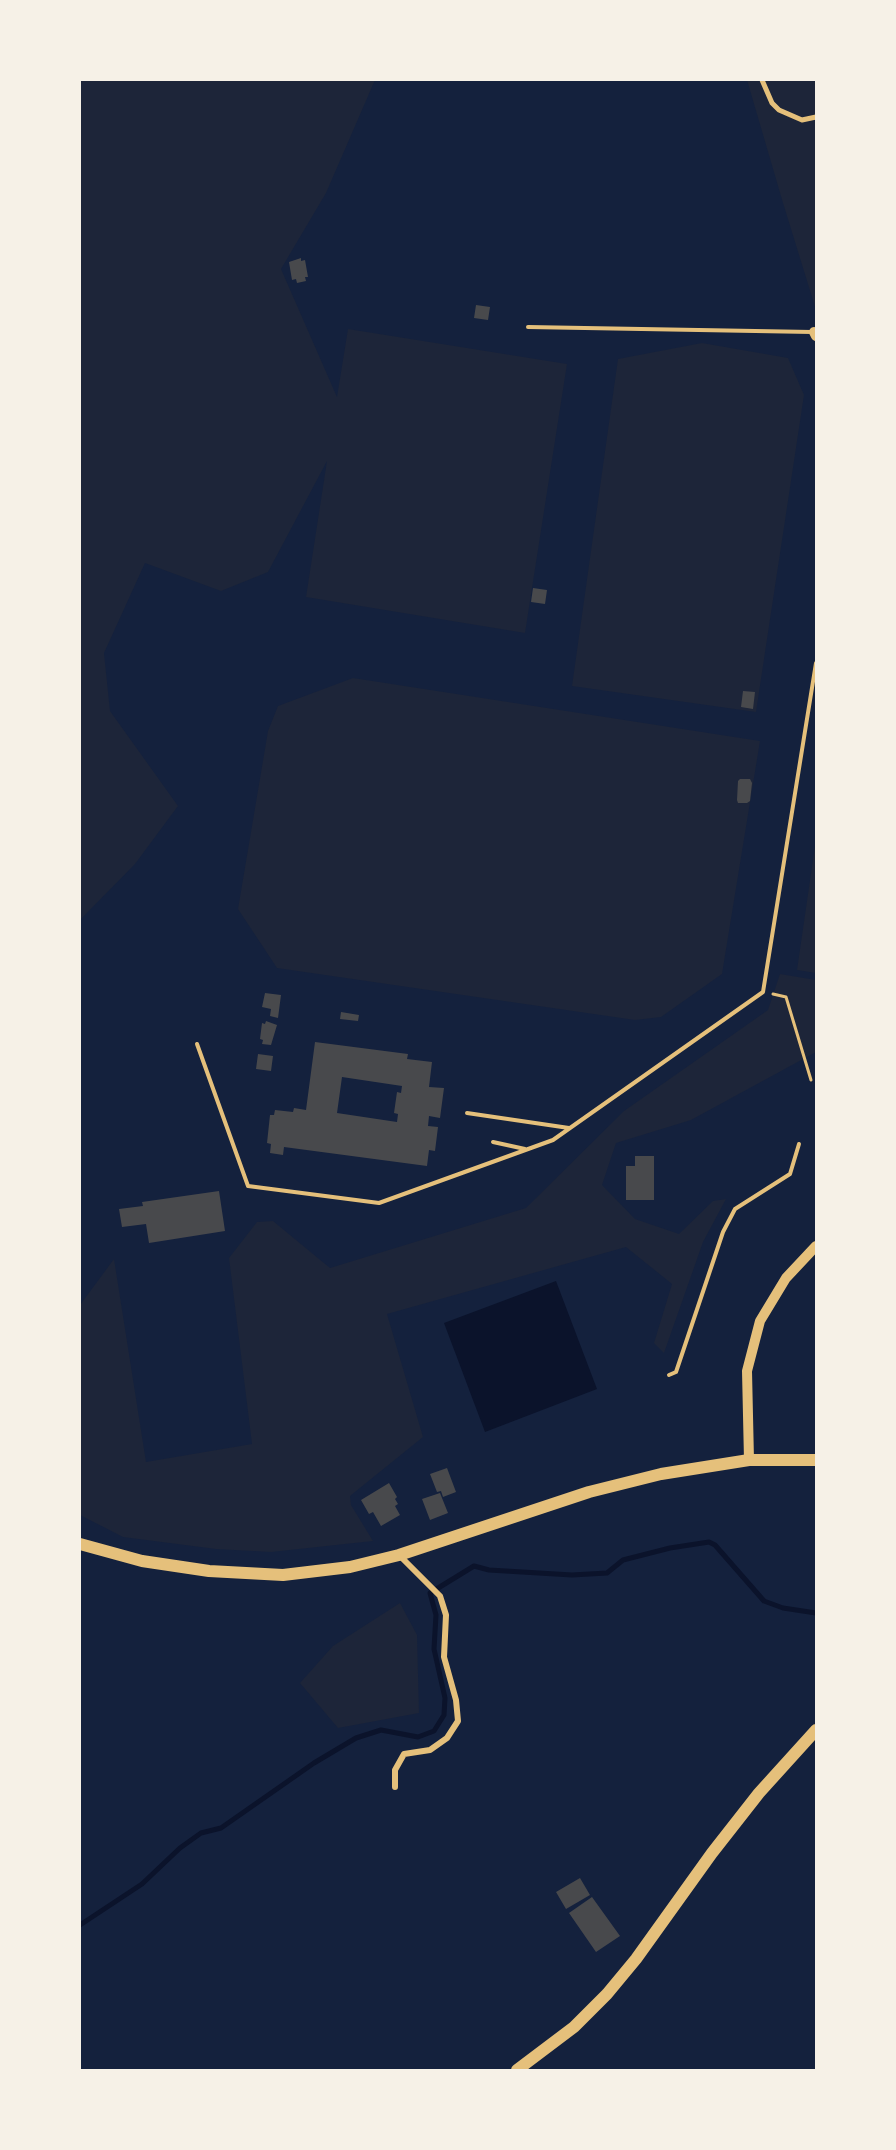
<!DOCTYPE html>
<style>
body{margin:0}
#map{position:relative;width:896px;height:2150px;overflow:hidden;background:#14213d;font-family:Figtree,sans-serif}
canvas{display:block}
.frame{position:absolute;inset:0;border:81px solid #f6f1e7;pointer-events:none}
</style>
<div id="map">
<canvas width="896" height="2150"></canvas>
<div class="frame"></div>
</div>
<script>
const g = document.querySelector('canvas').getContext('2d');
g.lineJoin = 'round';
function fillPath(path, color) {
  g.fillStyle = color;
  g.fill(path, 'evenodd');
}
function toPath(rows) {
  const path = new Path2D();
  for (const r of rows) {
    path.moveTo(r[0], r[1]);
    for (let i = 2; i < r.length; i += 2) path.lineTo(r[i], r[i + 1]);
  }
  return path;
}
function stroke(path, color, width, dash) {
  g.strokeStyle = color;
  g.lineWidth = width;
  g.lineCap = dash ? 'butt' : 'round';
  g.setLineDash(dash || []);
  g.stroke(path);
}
const green = toPath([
 [80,80,375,80,326,193,281,269,337,397,348,329,567,364,525,633,306,597,327,461,268,572,221,591,145,563,104,653,110,711,178,806,135,864,80,920],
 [747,80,816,80,816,310,783,203],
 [702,343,788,358,804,395,756,712,572,686,618,359],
 [353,678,760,741,722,974,661,1017,635,1020,277,968,238,909,268,731,278,706],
 [816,839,816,973,797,970],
 [780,974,816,980,816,1052,691,1120,616,1143,602,1185,635,1219,679,1234,713,1201,726,1199,703,1242,664,1353,654,1343,672,1284,626,1247,387,1314,423,1437,350,1496,351,1505,373,1541,271,1552,216,1549,123,1537,80,1515,80,1305,114,1259,146,1462,252,1444,229,1258,257,1222,273,1221,330,1268,526,1208,624,1111,768,1010],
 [400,1603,417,1635,419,1713,338,1728,300,1683,333,1646]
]);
const water = toPath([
 [556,1281,597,1389,485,1432,444,1323]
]);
const stream = toPath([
 [80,1925,142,1884,180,1848,201,1833,221,1828,314,1763,356,1738,381,1730,418,1737,434,1731,444,1715,445,1698,434,1649,436,1615,430,1593,474,1566,489,1570,572,1575,607,1573,623,1560,670,1548,709,1542,715,1545,764,1601,783,1608,816,1613]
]);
const building = toPath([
 [301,258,301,261,305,260,308,277,305,277,306,281,297,283,296,279,292,280,289,262],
 [476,305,490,307,488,320,474,318],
 [533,588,547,590,545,604,531,602],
 [743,691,755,692,753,709,741,707],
 [740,779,750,779,752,783,750,801,747,803,738,803,737,800,738,781],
 [265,993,281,995,278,1018,270,1016,271,1009,262,1007],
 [341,1012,359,1015,358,1021,340,1019],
 [266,1021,277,1025,271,1045,262,1044,263,1040,260,1039,262,1023,265,1024],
 [315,1042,408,1054,407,1059,432,1062,429,1087,444,1088,440,1118,429,1116,428,1126,438,1127,435,1151,429,1150,427,1166,284,1147,283,1155,270,1153,271,1144,267,1143,270,1115,274,1115,275,1110,293,1112,294,1108,306,1110],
 [342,1077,402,1086,401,1093,397,1092,394,1113,398,1114,397,1122,337,1113],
 [258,1054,273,1056,271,1071,256,1069],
 [635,1156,654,1156,654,1200,626,1200,626,1166,635,1166],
 [219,1191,225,1231,149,1243,146,1224,122,1227,119,1209,143,1206,142,1202],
 [447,1468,456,1492,443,1497,441,1491,437,1492,430,1474],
 [389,1483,397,1497,395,1499,398,1504,395,1506,400,1515,381,1526,373,1512,369,1514,361,1500],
 [440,1493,448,1513,430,1520,422,1499],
 [580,1878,590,1895,566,1909,556,1892],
 [592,1897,620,1936,596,1952,569,1913]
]);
const path = toPath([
 [773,994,786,997,811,1080]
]);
const service = toPath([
 [528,327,812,332],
 [197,1044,248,1186,379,1203,553,1140,763,992,816,663],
 [467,1113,569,1128],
 [493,1142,525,1149],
 [669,1375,676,1372,723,1232,735,1209,790,1174,799,1144]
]);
const pedestrian = toPath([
 [762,80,772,103,779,110,802,120,816,117]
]);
const minor = toPath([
 [395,1787,395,1770,404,1754,430,1750,447,1738,458,1721,456,1700,444,1657,446,1615,440,1596,400,1556]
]);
const tertiary = toPath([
 [814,332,816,336],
 [749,1460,747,1371,760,1321,786,1278,816,1246]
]);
const primary = toPath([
 [80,1544,142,1561,209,1571,283,1575,350,1567,399,1555,589,1492,661,1474,749,1460,816,1460],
 [517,2070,574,2027,607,1994,636,1959,712,1853,759,1793,816,1730]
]);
fillPath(green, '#1d2539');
fillPath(water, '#0b132b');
stroke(stream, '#0b132b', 5);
fillPath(building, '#48494c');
stroke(path, '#e5c07b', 3);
stroke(service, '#e5c07b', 4);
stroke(pedestrian, '#e5c07b', 5);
stroke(minor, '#e5c07b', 6);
stroke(tertiary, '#e5c07b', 10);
stroke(primary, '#e5c07b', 12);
</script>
